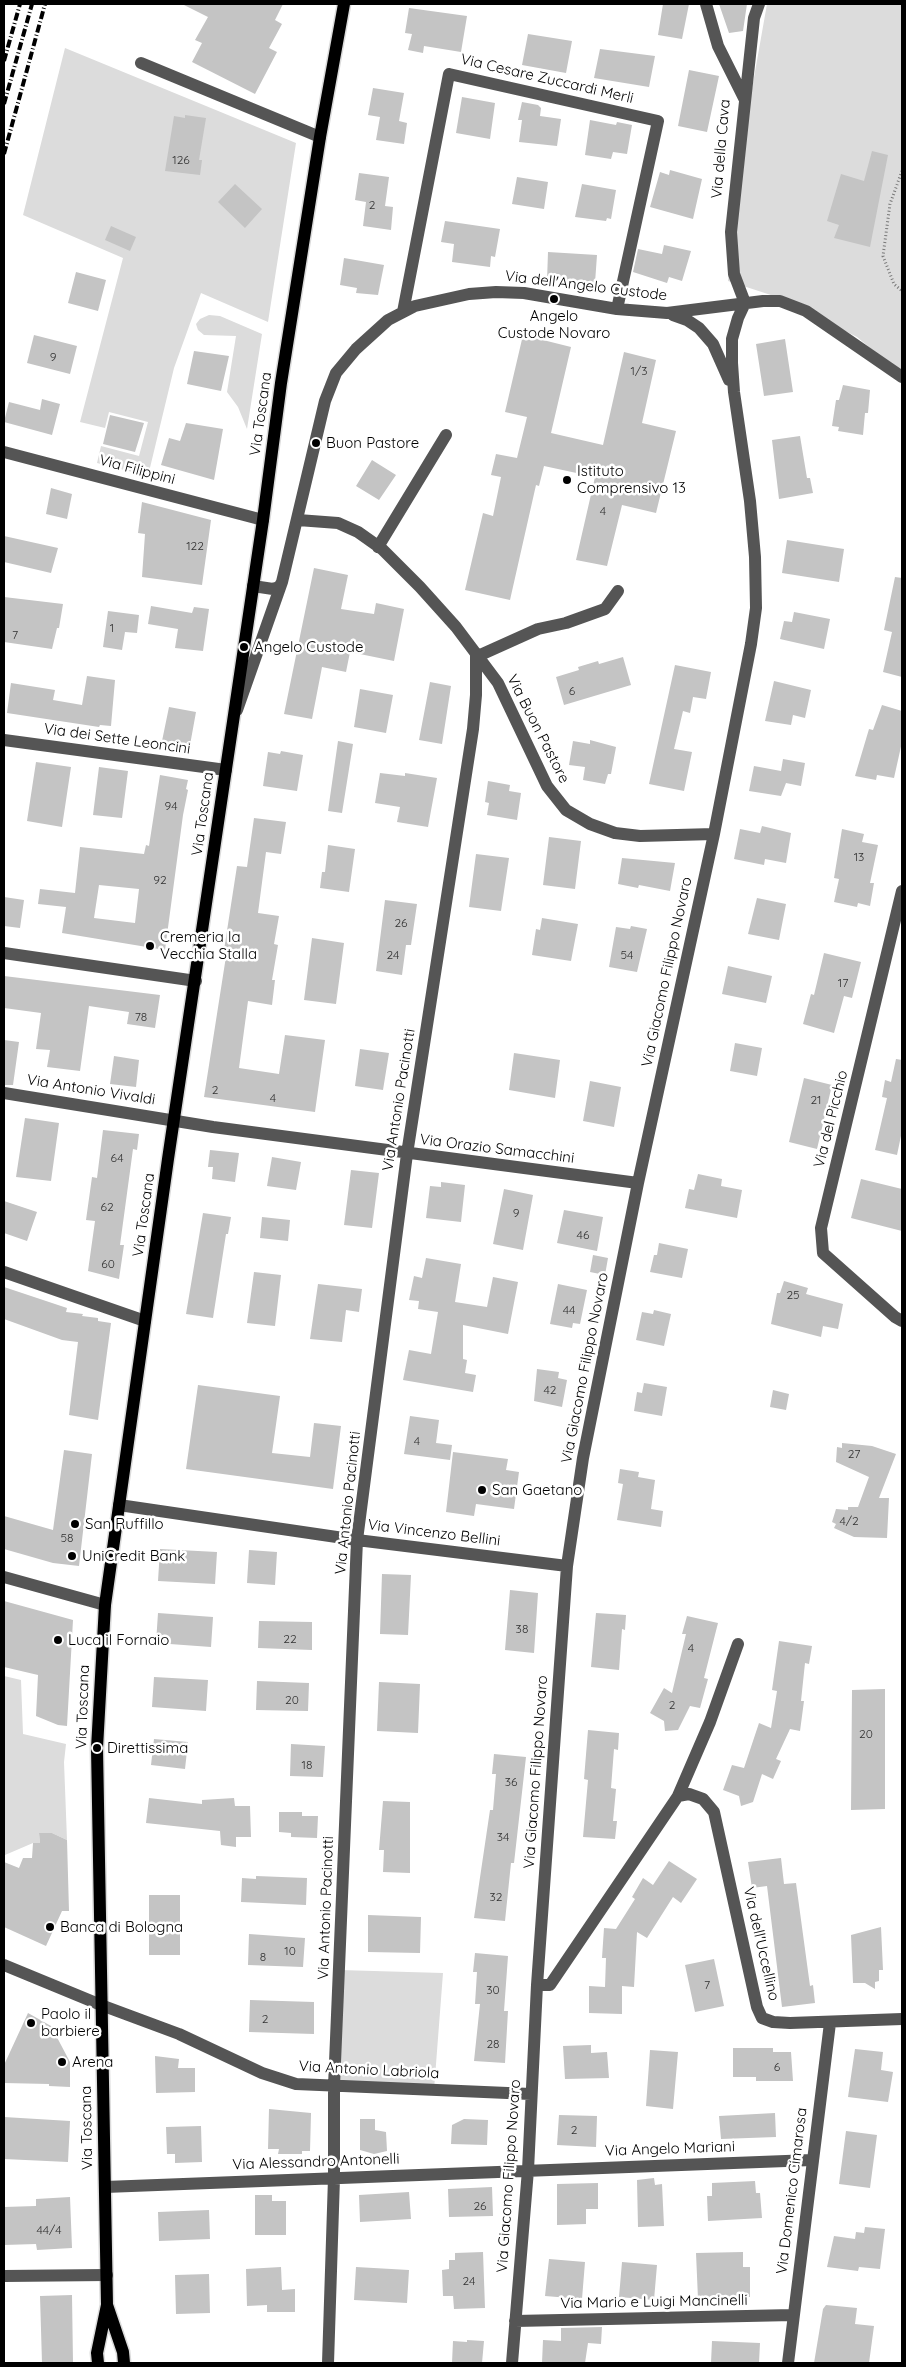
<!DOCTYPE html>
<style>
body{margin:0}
#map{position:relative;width:906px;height:2367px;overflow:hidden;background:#fff;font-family:Quicksand,sans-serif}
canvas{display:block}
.frame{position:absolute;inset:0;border:5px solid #000;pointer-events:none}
</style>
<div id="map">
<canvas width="906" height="2367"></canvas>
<div class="frame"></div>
</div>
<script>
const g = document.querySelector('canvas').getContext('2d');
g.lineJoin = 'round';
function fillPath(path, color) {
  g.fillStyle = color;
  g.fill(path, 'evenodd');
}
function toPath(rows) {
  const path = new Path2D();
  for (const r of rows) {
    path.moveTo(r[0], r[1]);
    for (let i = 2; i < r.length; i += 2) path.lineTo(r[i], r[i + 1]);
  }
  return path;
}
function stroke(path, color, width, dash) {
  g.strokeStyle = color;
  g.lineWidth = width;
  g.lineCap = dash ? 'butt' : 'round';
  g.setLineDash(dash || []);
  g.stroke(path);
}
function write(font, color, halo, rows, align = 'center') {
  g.font = font + ' Quicksand,sans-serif';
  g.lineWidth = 5;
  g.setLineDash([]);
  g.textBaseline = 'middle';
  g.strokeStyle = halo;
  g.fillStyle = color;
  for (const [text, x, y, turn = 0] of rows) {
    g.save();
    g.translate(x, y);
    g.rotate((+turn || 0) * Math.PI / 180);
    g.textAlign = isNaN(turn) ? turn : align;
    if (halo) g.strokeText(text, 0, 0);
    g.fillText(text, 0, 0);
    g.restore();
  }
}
const green = toPath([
 [767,4,902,4,902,375,857,337,780,298,728,281,739,162],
 [65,48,296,143,268,322,201,293,174,368,148,476,97,463,101,446,139,456,148,422,109,412,105,428,80,422,123,258,23,215],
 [209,315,220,316,262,334,247,429,238,407,227,392,236,336,204,335,198,330,196,324,200,319],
 [4,1676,21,1680,23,1734,66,1744,64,1762,67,1840,52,1833,39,1833,40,1843,33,1843,5,1855,4,1855],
 [339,1970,443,1973,434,2090,334,2086]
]);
const building = toPath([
 [182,4,283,4,275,20,282,24,269,48,277,52,255,94,192,62,202,43,195,40,208,17],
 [663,4,689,4,682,39,658,35],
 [719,4,747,4,743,31,729,33],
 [409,8,467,16,461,52,424,46,423,53,408,50,412,34,405,33],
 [528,34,572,41,566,73,522,65],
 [600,49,655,56,649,87,594,78],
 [689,70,719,76,707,132,678,126],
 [373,88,404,93,399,121,407,123,404,144,376,140,380,117,368,115],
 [462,97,495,103,490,139,456,133],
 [522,102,538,105,541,108,540,116,561,119,557,146,519,142,522,120,518,120],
 [185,115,206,118,199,160,202,160,200,175,165,171,174,116,185,118],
 [590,120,616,125,617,122,632,125,627,154,613,152,611,159,585,155],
 [872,151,888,155,870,247,834,238,839,225,827,221,841,174,864,181],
 [670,170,702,179,693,219,650,207,660,172,669,175],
 [359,173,389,177,385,206,393,207,391,230,363,226,366,202,355,200],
 [517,177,548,182,544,209,512,204],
 [235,184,262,209,245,228,218,202],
 [582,184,616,190,611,219,607,218,606,221,575,217],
 [445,221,500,229,495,257,491,256,490,267,452,262,454,244,441,242],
 [111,226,136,237,130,251,105,240],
 [664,245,691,251,682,281,669,277,667,283,633,272,638,249,662,254],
 [548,252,597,255,595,283,547,281],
 [344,258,384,265,378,295,356,293,357,288,340,285],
 [76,272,106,280,98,311,68,303],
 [34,335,77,346,70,374,27,363],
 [523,335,571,347,551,433,603,445,624,352,656,360,642,423,676,431,656,513,622,505,607,566,576,560,595,477,544,466,539,486,536,485,510,600,465,590,483,513,493,516,501,477,491,475,496,454,517,458,527,417,505,412],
 [785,339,793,392,764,396,756,344],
 [194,351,229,356,221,391,187,384],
 [843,385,870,390,868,413,865,413,863,435,838,431,839,427,832,426,836,400,839,400],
 [42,399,60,404,52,435,4,422,9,402,40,410],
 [110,415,144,423,135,452,103,444],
 [186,423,223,429,214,480,161,465,169,438,180,441],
 [800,436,807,478,810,478,813,493,779,499,772,440],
 [372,460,396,475,379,500,356,486],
 [51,488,72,494,67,519,46,514],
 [142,502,211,520,202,585,142,577,145,534,138,533],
 [4,536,58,548,51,573,4,562],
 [787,540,844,549,839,582,782,573],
 [314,568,348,575,341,609,374,614,376,603,404,609,394,661,350,652,346,672,322,667,312,719,284,714],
 [895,577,902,578,902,677,883,672,892,632,884,630],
 [4,597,63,604,59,628,57,628,52,649,4,642],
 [151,606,192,613,194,607,209,609,203,651,175,648,178,629,148,624],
 [108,611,139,615,137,633,125,632,122,650,103,647],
 [794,612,830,619,824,649,780,639,784,621,792,622],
 [623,657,631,685,564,705,556,677,579,670,578,667,598,661,599,664],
 [675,665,711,672,706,699,693,697,690,713,683,711,674,749,692,752,684,791,649,784],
 [87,676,115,680,111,726,100,725,99,727,7,713,11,683,55,690,53,700,82,705],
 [774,681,811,690,805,718,793,715,791,725,765,721],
 [430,682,451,686,442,744,419,740],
 [360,689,393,695,386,733,354,727],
 [882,705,902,711,902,742,894,778,877,775,876,780,855,776,869,729,873,730],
 [169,707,196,712,190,745,162,741],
 [590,740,616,747,611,774,608,774,605,784,583,780,585,767,569,765,573,741,590,744],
 [338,741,353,744,342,813,328,811],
 [281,751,303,755,297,791,263,786,268,752,280,754],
 [783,759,805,763,801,786,786,783,781,796,749,791,754,766,781,771],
 [36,762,71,767,62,827,27,821],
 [99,767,128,771,122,818,93,815],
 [380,773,405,776,405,773,437,778,428,827,397,822,400,807,375,803],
 [160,775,188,780,186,789,188,790,183,815,165,950,62,933,66,907,38,904,40,889,75,893,80,847,144,854,146,845,149,846],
 [99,885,139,889,135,923,94,918],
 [488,781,510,785,509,791,521,793,517,820,487,815,489,803,485,802],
 [254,818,286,822,281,854,266,852,258,913,279,916,274,944,278,945,272,980,275,980,272,1005,248,1001,239,1068,279,1074,285,1035,325,1040,315,1112,204,1097,227,950,224,950,237,866,247,867],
 [762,826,791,833,786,863,765,859,764,865,734,859,740,829,760,833],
 [842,829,864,834,862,842,878,845,870,883,874,883,870,906,858,903,857,907,834,902,839,879,834,878],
 [549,837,581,841,575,889,543,885],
 [328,845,355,849,349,892,320,888,322,872,325,872],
 [476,854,509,858,501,911,469,907],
 [622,858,675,863,670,891,639,885,638,888,618,884],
 [4,897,24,900,20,928,4,926],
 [757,898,786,904,779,940,748,934],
 [385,900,417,904,411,945,406,945,402,975,376,971],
 [542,918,578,924,571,961,532,955,536,929,540,930],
 [631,926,647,929,637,972,609,967,616,927,630,929],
 [312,938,344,943,336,1004,304,1000],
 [824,953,861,962,852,998,844,996,834,1033,803,1024,811,994,814,995],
 [728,966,772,976,766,1003,722,994],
 [4,976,160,995,155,1028,127,1024,129,1012,89,1006,80,1071,47,1067,50,1050,36,1049,41,1013,4,1008],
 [4,1040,19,1042,13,1085,4,1085],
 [735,1043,762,1048,757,1076,730,1071],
 [360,1049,389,1053,383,1090,355,1086],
 [514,1053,560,1060,555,1098,509,1090],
 [114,1056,139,1060,136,1087,110,1084],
 [896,1059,902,1060,902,1131,897,1155,875,1150,887,1098,882,1097,885,1080,891,1082],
 [804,1078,832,1085,817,1149,789,1142],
 [590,1081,621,1087,614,1127,583,1121],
 [25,1118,59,1123,51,1181,16,1177],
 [103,1130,139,1134,137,1150,133,1149,120,1245,124,1245,119,1279,88,1271,95,1221,86,1220,92,1177,97,1178],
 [210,1150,239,1153,235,1182,212,1179,213,1167,208,1167],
 [272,1157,301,1162,296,1190,267,1186],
 [351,1170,379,1173,372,1228,344,1225],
 [698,1174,722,1179,721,1186,742,1190,737,1218,685,1208,689,1189,694,1190],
 [861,1179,902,1189,902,1231,851,1218],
 [441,1182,465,1185,461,1222,426,1218,430,1186,441,1187],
 [504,1189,533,1195,523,1250,493,1244],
 [4,1201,37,1212,27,1241,4,1233],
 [564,1210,603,1217,597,1251,557,1243],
 [203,1213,231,1217,228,1234,226,1234,213,1318,186,1314],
 [262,1217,290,1220,288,1241,260,1238],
 [659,1243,688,1249,682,1278,650,1272,654,1255,657,1255],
 [593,1255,608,1258,605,1275,590,1272],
 [426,1258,461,1264,455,1302,487,1307,493,1277,518,1282,508,1334,463,1325,463,1359,467,1360,465,1373,476,1375,473,1392,403,1380,409,1350,431,1354,438,1312,418,1309,419,1301,409,1300,414,1276,422,1278],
 [254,1272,281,1275,275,1326,247,1323],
 [784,1281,808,1288,806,1294,843,1304,838,1329,823,1326,821,1337,771,1324,777,1293,780,1293],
 [318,1284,362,1289,359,1312,346,1310,342,1342,310,1339],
 [558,1284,587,1290,580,1324,573,1323,572,1328,550,1324],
 [4,1287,67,1308,66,1312,83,1314,82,1316,98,1318,98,1321,111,1323,98,1420,69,1415,78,1342,62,1340,4,1319],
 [654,1310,671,1314,664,1346,636,1340,642,1312,653,1314],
 [537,1369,559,1372,558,1378,567,1380,562,1407,534,1401],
 [644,1383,667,1387,662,1416,634,1411,637,1392,642,1393],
 [198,1385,280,1396,272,1453,310,1457,314,1423,341,1426,333,1489,186,1469],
 [773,1390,789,1394,786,1410,770,1407],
 [410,1416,439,1420,436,1443,452,1445,450,1460,404,1454],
 [842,1443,872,1446,896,1454,879,1498,889,1498,887,1538,854,1537,834,1528,836,1524,832,1522,836,1509,848,1510,848,1507,858,1507,869,1477,836,1462,837,1447,842,1448],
 [64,1450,92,1454,79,1566,53,1563,4,1549,4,1516,53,1530],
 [453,1452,508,1459,506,1470,519,1472,514,1509,476,1504,474,1516,446,1512],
 [620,1469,639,1472,638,1477,655,1480,651,1509,663,1511,661,1527,617,1520,623,1484,618,1483],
 [160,1549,217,1552,215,1584,158,1581],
 [249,1550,277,1552,275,1585,247,1583],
 [382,1574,411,1575,408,1635,380,1634],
 [510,1590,538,1593,534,1653,505,1650],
 [4,1601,73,1620,67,1726,58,1725,36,1716,38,1675,4,1667],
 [158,1613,213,1617,211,1647,156,1643],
 [596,1613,626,1615,625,1630,622,1629,619,1670,591,1667],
 [687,1616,718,1623,704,1678,708,1679,700,1708,690,1706,678,1730,665,1731,664,1721,650,1713,664,1688,672,1693,686,1634,682,1634],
 [259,1621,312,1622,312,1650,258,1648],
 [779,1641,812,1646,809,1664,805,1663,801,1701,804,1701,800,1731,790,1729,776,1759,781,1761,773,1779,762,1774,753,1802,741,1806,739,1796,723,1790,732,1765,744,1768,759,1723,771,1728,777,1691,772,1690],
 [154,1677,208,1680,206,1711,152,1707],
 [257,1681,309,1683,308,1711,256,1710],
 [379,1682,420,1684,418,1733,377,1731],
 [885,1689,885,1809,851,1810,852,1690],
 [588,1730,619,1733,618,1750,614,1749,611,1788,616,1789,613,1821,617,1821,615,1839,583,1837,588,1780,584,1779],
 [154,1739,188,1742,185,1769,151,1765],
 [291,1744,325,1746,323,1777,290,1776],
 [494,1754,526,1757,514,1863,511,1863,505,1921,474,1918,490,1810,493,1810,496,1774,492,1774],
 [149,1798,202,1804,202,1800,234,1798,235,1806,250,1806,251,1837,236,1837,236,1847,221,1845,220,1831,146,1823],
 [383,1801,410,1802,410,1873,383,1872,384,1850,379,1850],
 [279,1812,302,1812,302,1816,318,1816,317,1838,291,1837,291,1833,279,1832],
 [39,1833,52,1833,67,1840,69,1911,62,1911,46,1946,4,1927,4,1862,19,1868,23,1858,32,1858,33,1843,40,1843],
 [781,1858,784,1884,796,1883,810,1986,813,1985,815,2003,782,2007,767,1886,752,1888,748,1862],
 [669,1861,697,1879,681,1903,673,1897,647,1938,637,1932,634,1987,622,1986,622,2014,589,2013,589,1986,605,1987,606,1958,602,1958,604,1928,616,1929,635,1899,632,1897,643,1878,653,1885],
 [256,1876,307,1878,306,1905,241,1902,242,1878,256,1879],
 [149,1895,180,1895,180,1955,149,1955],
 [368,1915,421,1917,420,1953,368,1952],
 [881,1927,883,1970,879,1970,879,1981,875,1982,875,1989,865,1983,853,1983,851,1935],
 [249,1934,305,1938,303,1967,248,1965],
 [475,1953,508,1956,504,2011,508,2011,505,2063,474,2061,480,2004,475,2004,477,1972,473,1972],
 [714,1959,724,2006,695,2012,685,1965],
 [250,2000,314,2002,314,2034,249,2032],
 [28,2013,51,2026,70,2062,70,2087,49,2086,49,2084,4,2083,4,2065],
 [591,2045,591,2053,607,2052,609,2078,565,2079,563,2046],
 [733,2048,773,2048,773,2052,791,2052,793,2081,756,2081,756,2077,733,2077],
 [855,2049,883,2052,881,2070,893,2072,888,2102,848,2097],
 [650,2050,678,2052,673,2109,646,2106],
 [155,2056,179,2059,178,2068,195,2068,195,2092,156,2093],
 [269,2109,311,2113,310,2151,302,2151,302,2154,278,2154,279,2149,268,2149],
 [775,2113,776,2137,721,2139,719,2116],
 [559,2115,597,2116,596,2147,557,2145],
 [4,2117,70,2121,68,2162,4,2159],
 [360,2119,375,2119,375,2130,386,2132,387,2151,374,2154,360,2150],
 [464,2119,488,2120,487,2145,451,2144,452,2125],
 [201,2126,202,2162,175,2163,175,2154,167,2154,166,2127],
 [846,2131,877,2135,870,2188,839,2184],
 [654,2178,655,2185,662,2184,664,2226,638,2227,637,2180],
 [755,2181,756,2193,760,2193,762,2218,708,2221,707,2196,712,2196,712,2183],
 [598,2183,598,2209,586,2209,586,2224,557,2225,557,2184],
 [492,2187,493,2216,449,2217,448,2189],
 [409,2192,411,2219,360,2222,359,2195],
 [255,2195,272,2195,272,2201,286,2201,286,2235,255,2235],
 [70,2197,72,2248,37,2250,36,2244,4,2245,4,2207,36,2206,36,2199],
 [209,2210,210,2239,159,2241,158,2212],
 [865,2227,885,2229,880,2269,859,2267,858,2271,827,2267,834,2236,855,2239,856,2232,864,2233],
 [483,2252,485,2308,454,2309,453,2296,443,2296,442,2270,449,2269,449,2260,455,2260,455,2253],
 [743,2252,743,2267,750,2267,750,2297,698,2299,696,2253],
 [549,2259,585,2262,582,2299,545,2296],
 [622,2262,657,2265,654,2300,619,2297],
 [281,2267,282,2290,295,2289,295,2312,267,2312,267,2305,247,2306,246,2269],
 [356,2267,409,2270,407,2303,354,2300],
 [209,2274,210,2313,176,2314,175,2275],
 [72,2295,73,2363,42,2363,40,2296],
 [826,2305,857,2308,855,2324,874,2326,869,2363,814,2363,823,2309],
 [602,2327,601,2344,588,2343,585,2363,542,2363,543,2340,561,2341,561,2328],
 [467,2340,484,2341,482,2363,452,2363,453,2341,467,2342],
 [712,2341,760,2343,759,2363,711,2363]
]);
const path = toPath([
 [902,171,890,204,883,256,894,284,902,291]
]);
const minor = toPath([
 [706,4,718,46,744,98],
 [141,63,320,137],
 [745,303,734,274,731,232,754,18,759,4],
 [403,312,449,74,658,121,617,309],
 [673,315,687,320,699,328,713,344,729,380],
 [4,452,263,520],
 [298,520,338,523,358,532,382,549,420,587,456,627,498,683,547,786,566,810,590,824,615,833,640,836,714,834],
 [378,547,446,435],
 [253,586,273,589,279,587,282,582],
 [478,656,538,629,566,623,605,609,618,591],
 [237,710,282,582,325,401,336,373,356,349,388,320,415,306,469,294,496,292,524,293,617,309,667,313,763,301,780,301,806,311,902,377],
 [4,740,226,770],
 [902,891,821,1228,823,1253,895,1317,902,1321],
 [4,953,196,981],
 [4,1093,213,1127,638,1183],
 [4,1272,145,1321],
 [119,1505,357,1540,567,1566],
 [4,1577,105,1605],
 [678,1796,710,1722,738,1644],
 [4,1965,101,2005,179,2034,262,2073,296,2084,531,2094],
 [537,1985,550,1985,678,1796,689,1794,703,1799,714,1812,757,2007,762,2018,773,2022,790,2023,902,2019],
 [105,2187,812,2160],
 [4,2276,107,2275],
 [515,2321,793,2315],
 [328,2363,334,2178,334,2086,357,1540,407,1154,473,729,476,695,476,653],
 [512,2363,528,2170,537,1985,567,1566,583,1458,638,1183,714,834,751,644,756,608,755,557,750,501,734,392,732,363,732,339,738,318,745,303],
 [788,2363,830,2023]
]);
const major = toPath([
 [107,2305,123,2352,124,2363],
 [98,2363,97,2353,107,2305,97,1748,105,1605,168,1159,263,520,281,383,320,137,344,4]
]);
const rail = toPath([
 [4,61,20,4],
 [4,104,32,4],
 [4,154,45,4]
]);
const markers = [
 [554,299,5,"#000"],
 [316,443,5,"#000"],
 [567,480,5,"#000"],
 [244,647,5,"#000"],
 [150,946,5,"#000"],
 [482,1490,5,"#000"],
 [75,1524,5,"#000"],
 [72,1556,5,"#000"],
 [58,1640,5,"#000"],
 [97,1748,5,"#000"],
 [50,1927,5,"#000"],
 [31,2023,5,"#000"],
 [62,2062,5,"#000"]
];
const numberNames = [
 ["126",181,160],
 ["2",372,205],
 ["9",53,357],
 ["1/3",639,371],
 ["4",603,511],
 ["122",195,546],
 ["1",112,628],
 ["7",15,635],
 ["6",572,691],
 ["94",171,806],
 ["13",859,857],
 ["92",160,880],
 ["26",401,923],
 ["24",393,955],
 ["54",627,955],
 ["17",843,983],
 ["78",141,1017],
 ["2",215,1090],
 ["4",273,1098],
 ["21",816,1100],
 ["64",117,1158],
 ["62",107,1207],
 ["9",516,1213],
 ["46",583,1235],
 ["60",108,1264],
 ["25",793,1295],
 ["44",569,1310],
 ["42",550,1390],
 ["4",417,1441],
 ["27",854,1454],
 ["4/2",849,1521],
 ["58",67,1538],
 ["38",522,1629],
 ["22",290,1639],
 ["4",691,1648],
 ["20",292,1700],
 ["2",672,1705],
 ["20",866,1734],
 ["18",307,1765],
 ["36",511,1782],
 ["34",503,1837],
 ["32",496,1897],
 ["10",290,1951],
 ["8",263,1957],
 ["7",707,1985],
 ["30",493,1990],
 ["2",265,2019],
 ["28",493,2044],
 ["6",777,2067],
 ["2",574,2130],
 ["26",480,2206],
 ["44/4",49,2230],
 ["24",469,2281]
];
const streetNames = [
 ["Via Cesare Zuccardi Merli",547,79,13],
 ["Via della Cava",721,149,-85],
 ["Via dell'Angelo Custode",586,286,7],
 ["Via Toscana",261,414,-82],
 ["Via Filippini",137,470,15],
 ["Via Buon Pastore",538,729,63],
 ["Via dei Sette Leoncini",117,739,8],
 ["Via Toscana",203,814,-82],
 ["Via Giacomo Filippo Novaro",667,972,-78],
 ["Via Antonio Vivaldi",91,1090,9],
 ["Via Antonio Pacinotti",399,1100,-81],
 ["Via del Picchio",831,1119,-76],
 ["Via Orazio Samacchini",497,1149,7],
 ["Via Toscana",144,1215,-82],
 ["Via Giacomo Filippo Novaro",585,1368,-79],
 ["Via Antonio Pacinotti",348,1503,-84],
 ["Via Vincenzo Bellini",434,1533,7],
 ["Via Toscana",83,1707,-88],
 ["Via Giacomo Filippo Novaro",536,1772,-86],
 ["Via Antonio Pacinotti",326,1908,-88],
 ["Via dell'Uccellino",761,1944,77],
 ["Via Antonio Labriola",369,2070,3],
 ["Via Toscana",87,2128,-91],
 ["Via Angelo Mariani",670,2149,-2],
 ["Via Alessandro Antonelli",316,2162,-2],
 ["Via Giacomo Filippo Novaro",509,2176,-86],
 ["Via Domenico Cimarosa",792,2191,-83],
 ["Via Mario e Luigi Mancinelli",654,2302,-1]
];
const poiNames = [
 ["Angelo",554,316,"center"],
 ["Custode Novaro",554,333,"center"],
 ["Buon Pastore",326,443],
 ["Istituto",577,471],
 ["Comprensivo 13",577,488],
 ["Angelo Custode",254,647],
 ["Cremeria la",160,937],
 ["Vecchia Stalla",160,954],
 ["San Gaetano",492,1490],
 ["San Ruffillo",85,1524],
 ["UniCredit Bank",82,1556],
 ["Luca il Fornaio",68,1640],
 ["Direttissima",107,1748],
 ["Banca di Bologna",60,1927],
 ["Paolo il",41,2014],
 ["barbiere",41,2031],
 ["Arena",72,2062]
];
fillPath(green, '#dcdcdc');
fillPath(building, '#c4c4c4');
stroke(major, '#dbdbdb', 15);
stroke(path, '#777', 3, [1, 2.5]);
stroke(minor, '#555', 12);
stroke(major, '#000', 12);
stroke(rail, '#000', 4, [8, 2.5, 1, 2.5]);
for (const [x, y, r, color] of markers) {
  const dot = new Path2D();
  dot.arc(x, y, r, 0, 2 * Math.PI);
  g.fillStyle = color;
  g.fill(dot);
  stroke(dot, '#fff', 2);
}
write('12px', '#313131', null, numberNames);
write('15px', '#000', '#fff', streetNames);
write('15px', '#000', '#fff', poiNames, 'left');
</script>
